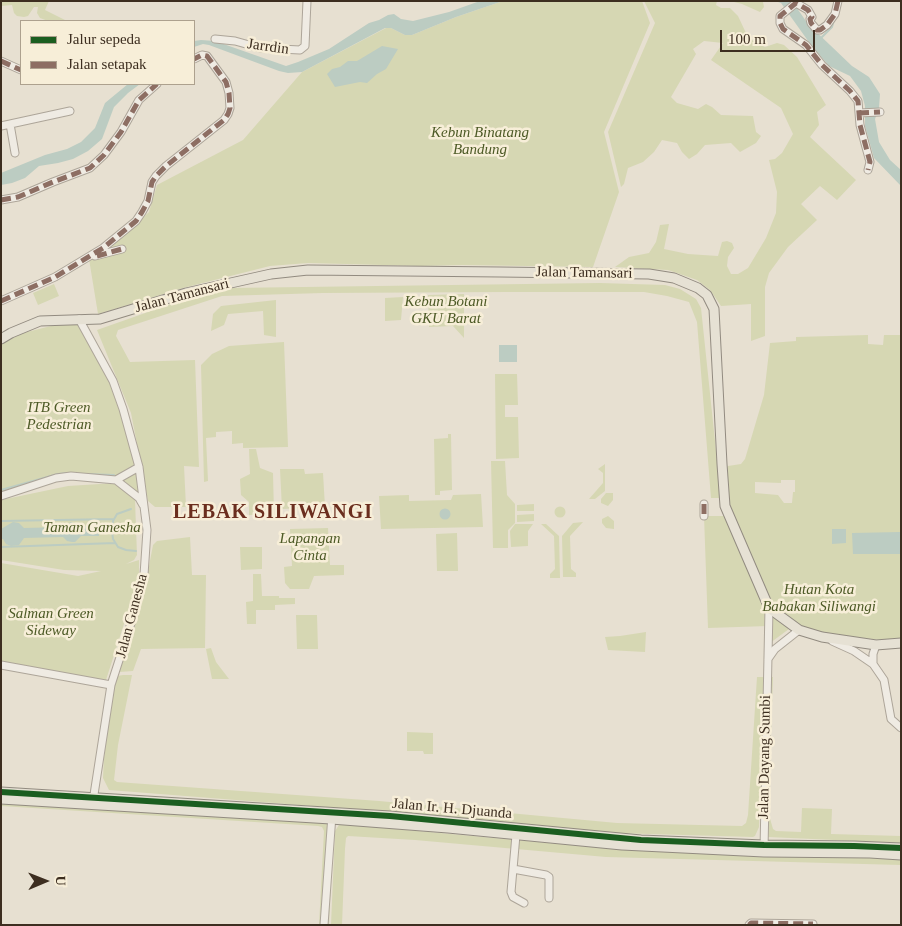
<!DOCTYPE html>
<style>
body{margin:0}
#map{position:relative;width:902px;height:926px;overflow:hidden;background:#e7e0d1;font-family:"Times New Roman",serif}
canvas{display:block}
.frame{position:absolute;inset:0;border:2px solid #3d2e20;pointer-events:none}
.legend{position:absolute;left:20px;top:20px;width:175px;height:65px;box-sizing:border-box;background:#f7eed8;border:1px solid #ada18e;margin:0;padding:6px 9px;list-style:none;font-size:15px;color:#3d2e20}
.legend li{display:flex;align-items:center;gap:10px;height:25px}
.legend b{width:25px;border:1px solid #ada18e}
.north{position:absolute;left:20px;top:856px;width:50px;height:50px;-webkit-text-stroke:4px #f7eed8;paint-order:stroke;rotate:89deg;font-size:14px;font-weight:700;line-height:20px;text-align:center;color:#3d2e20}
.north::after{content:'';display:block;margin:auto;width:18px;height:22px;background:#3d2e20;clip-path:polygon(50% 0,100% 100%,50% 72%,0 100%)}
.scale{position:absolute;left:720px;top:30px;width:95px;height:22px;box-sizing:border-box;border:2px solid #3d2e20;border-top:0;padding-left:6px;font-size:15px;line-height:18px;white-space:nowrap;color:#3d2e20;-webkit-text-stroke:4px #f7eed8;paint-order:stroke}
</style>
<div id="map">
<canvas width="902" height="926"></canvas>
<div class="frame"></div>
<ul class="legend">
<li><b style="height:6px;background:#1b5e20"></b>Jalur sepeda</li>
<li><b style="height:6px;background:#8d6e63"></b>Jalan setapak</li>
</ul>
<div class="north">U</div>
<div class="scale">100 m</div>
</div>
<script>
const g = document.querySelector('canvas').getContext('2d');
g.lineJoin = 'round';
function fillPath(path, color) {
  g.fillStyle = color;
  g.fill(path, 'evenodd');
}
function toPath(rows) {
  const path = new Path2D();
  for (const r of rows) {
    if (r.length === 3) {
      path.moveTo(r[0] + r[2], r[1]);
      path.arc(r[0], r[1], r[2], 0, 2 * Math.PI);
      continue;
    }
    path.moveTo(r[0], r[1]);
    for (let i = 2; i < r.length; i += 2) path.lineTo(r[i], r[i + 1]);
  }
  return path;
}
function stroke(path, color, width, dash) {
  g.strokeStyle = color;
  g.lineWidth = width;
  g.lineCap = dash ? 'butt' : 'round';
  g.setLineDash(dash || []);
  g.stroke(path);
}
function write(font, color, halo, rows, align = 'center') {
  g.font = font + ' "Times New Roman",serif';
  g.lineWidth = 5;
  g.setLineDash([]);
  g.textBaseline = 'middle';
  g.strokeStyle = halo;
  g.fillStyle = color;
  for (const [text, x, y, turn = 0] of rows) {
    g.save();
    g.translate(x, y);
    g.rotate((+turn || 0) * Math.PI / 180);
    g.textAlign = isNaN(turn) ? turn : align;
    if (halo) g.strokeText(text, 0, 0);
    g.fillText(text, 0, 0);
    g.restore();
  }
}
const green = toPath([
 [1,1,49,1,45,10,67,21,48,21,40,18,37,13,38,7,34,7,28,16,24,17,17,16,14,13,12,5,1,6],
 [503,1,642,1,650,23,604,132,619,192,593,267,462,265,421,266,308,263,270,266,183,288,98,314,89,259,104,256,103,252,115,243,149,212,157,185,243,140,302,72,386,28,391,28,405,35,412,35,456,17],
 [644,1,717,1,716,5,721,8,730,8,738,16,746,33,754,42,765,47,777,43,784,45,797,57,826,105,817,112,819,125,810,137,856,180,837,200,820,186,801,204,817,220,788,247,769,273,765,287,765,336,751,341,751,304,721,306,710,290,697,280,668,270,615,267,629,257,649,253,656,242,660,225,669,224,664,249,688,254,718,256,722,242,727,241,732,243,734,248,728,257,727,266,731,274,738,274,748,268,766,238,776,213,777,192,769,160,775,159,782,153,793,134,781,108,711,60,723,43,704,41,693,49,696,54,671,97,677,103,698,109,706,104,712,107,721,115,753,116,756,132,761,136,756,143,740,152,731,143,705,145,697,154,689,159,682,152,677,143,662,140,654,152,643,162,628,168,624,184,621,187,608,132,655,23],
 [730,1,761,1,763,2,764,7,760,12,742,4],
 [600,283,665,285,680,289,696,299,701,308,721,498,711,498,697,322,689,302,667,296,644,292,505,292,323,293,222,296,118,330,116,336,130,362,195,360,199,467,184,466,186,507,155,507,148,501,131,413,97,330,185,299,229,288],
 [54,284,59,296,38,305,33,293],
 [464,294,464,338,453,326,429,327,428,295],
 [403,297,401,320,385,321,385,298],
 [276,300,276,337,264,335,263,311,228,314,224,325,211,331,213,314,221,306],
 [79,319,109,381,139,467,116,478,63,475,1,492,1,344,23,333],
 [868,335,868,344,883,345,884,335,901,335,901,638,880,640,813,632,797,627,777,611,772,605,730,506,726,468,728,466,741,464,745,459,764,395,770,343,796,341,796,337],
 [781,480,795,480,795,492,793,492,792,503,784,503,778,495,755,493,755,482,781,483],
 [284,342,288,447,243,448,243,443,232,444,232,431,216,432,216,437,206,438,208,481,204,482,201,365,212,354,229,346],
 [495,374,517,374,518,405,505,405,505,417,518,417,519,458,496,459],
 [448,434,451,434,452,490,440,491,440,495,435,495,434,439,448,438],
 [249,449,256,449,260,468,273,473,274,514,249,515,249,502,241,495,240,479,250,474],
 [491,461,505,461,507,495,515,504,515,523,508,530,508,548,493,548],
 [605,464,605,491,595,499,589,499,603,483,603,473,598,469],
 [138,469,141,497,120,482],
 [280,469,304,469,305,474,323,473,325,507,282,509],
 [116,483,134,497,135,500,137,555,134,560,126,564,139,560,139,575,132,599,106,680,1,665,1,563,78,576,101,571,64,570,1,560,1,500,68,486],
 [606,493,613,493,613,500,608,506,601,503,601,499],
 [481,494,483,527,381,529,379,496,409,495,409,501,451,500,453,495],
 [534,504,534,511,517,511,517,505],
 [560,512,5.5],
 [534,514,534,521,517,522,517,515],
 [608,516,614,521,614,529,606,528,602,523,602,519],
 [704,516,728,516,769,608,768,626,708,628],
 [583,522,570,536,571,569,576,573,576,577,563,577,562,536,573,523],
 [515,524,533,524,528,531,528,546,511,547,510,531],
 [541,524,546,524,559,536,560,578,550,578,550,574,555,569,554,536],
 [328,528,330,565,344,565,344,575,314,576,309,589,290,589,285,583,284,567,292,566,290,529],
 [457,533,458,571,437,571,436,534],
 [190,537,192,575,206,575,205,648,141,649,133,671,119,672,143,598,153,545,157,541],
 [240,547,262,547,262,569,241,570],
 [253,574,261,574,262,596,279,596,279,598,295,598,295,604,275,605,275,610,256,610,256,624,247,624,246,602,253,601],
 [296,615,317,615,318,649,297,649],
 [772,616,789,629,770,643],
 [646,632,645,652,608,650,605,637,620,636],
 [211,648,216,662,229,679,212,679,206,649],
 [123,675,132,675,118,745,114,780,117,782,379,801,617,823,742,826,746,823,748,815,757,677,764,677,759,827,755,836,753,837,614,833,401,813,109,790,103,778,104,757,114,685,117,676],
 [767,677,773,677,769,795,769,815,773,829,776,831,801,832,802,808,832,809,831,834,901,836,901,843,768,837,765,833],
 [407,732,433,733,433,754,424,754,423,751,407,751],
 [1,800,329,823,333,834,329,925,319,925,324,831,322,827,318,826,1,806],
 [342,824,603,848,901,856,901,865,606,857,415,840,348,836,346,838,345,849,342,925,331,925,335,831,339,825]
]);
const water = toPath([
 [480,1,503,1,456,17,412,35,405,35,391,28,385,28,302,72,288,73,279,71,209,45,203,44,194,47,194,41,201,40,215,41,286,66,298,62,329,49,369,23,379,20,388,15,394,14,401,19,413,21,449,12],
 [775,1,792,1,808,24,852,66,869,77,880,94,879,108,875,119,879,142,890,160,901,170,901,186,874,158,865,126,865,106,861,91,850,76,829,66,811,45,781,3],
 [382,46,398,49,386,69,377,74,367,83,360,82,335,87,327,74,332,69,340,67,348,61,357,61],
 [128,84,140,84,128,93,114,107,102,139,88,151,73,159,58,163,39,166,25,178,12,183,1,185,1,173,45,155,67,149,81,142,95,128,105,103],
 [499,345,517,345,517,362,499,362],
 [445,514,5.5],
 [13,522,19,523,24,528,64,527,71,522,80,526,98,526,99,536,81,536,75,542,72,542,67,541,63,537,24,538,19,545,11,546,6,544,3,539,1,539,1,529],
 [832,529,846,529,846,543,832,544],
 [900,532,900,554,853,554,852,533]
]);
const stream = toPath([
 [821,38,832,27,834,20],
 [84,474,114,475],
 [1,490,58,474,70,473],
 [131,509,117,514,113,521,112,531,113,539,118,547,126,550,136,551],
 [1,521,114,519],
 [1,547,115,543]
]);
const minor = toPath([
 [838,1,835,14,827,25,820,30,817,30,811,23,810,19,812,17,808,10,796,3,780,16,780,23,783,29,806,45,822,65,850,91,858,101,860,125,870,162,868,170],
 [215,39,235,41,260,48,300,50,305,46,307,1],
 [1,61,21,70],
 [859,113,880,112],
 [10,124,15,153],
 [1,126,70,111],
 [1,200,18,197,53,182,90,168,104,155,121,132,139,100,157,84],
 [95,256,122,249],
 [1,301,55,277,103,248,136,221,142,212,148,201,152,182,156,176,166,166,224,120,228,114,230,108,229,93,226,82,207,56,202,55,194,59],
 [79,319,113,381,123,409,139,467,147,530,144,575,134,614,111,685,93,801],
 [116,480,139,467],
 [1,496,56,478,71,476,116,480,139,498,143,505],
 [704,504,704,516],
 [832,641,854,651,873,664,884,680,891,719,901,728],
 [768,659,775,649,799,630],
 [873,664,873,654,876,645],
 [1,665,111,685],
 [516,835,513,869,546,875,549,877,549,898],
 [764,849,769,608],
 [513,869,511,892,513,897,524,903],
 [324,925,332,815],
 [749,925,751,923,813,924]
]);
const major = toPath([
 [1,339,11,333,40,321,100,319,186,293,271,274,308,270,500,272,649,274,674,278,698,288,707,295,714,309,722,464,725,506,769,608,799,630,822,637,876,645,901,643],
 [1,792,390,816,641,840,764,845,854,846,901,848],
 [1,799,331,819,448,828,622,845,764,852,870,853,901,855]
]);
const quiet = toPath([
 [838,1,835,14,827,25,820,30,817,30,811,23,810,19,812,17,808,10,796,3,780,16,780,23,783,29,806,45,822,65,850,91,858,101,860,125,870,162,868,170],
 [1,61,21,70],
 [859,113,880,112],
 [1,200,18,197,53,182,90,168,104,155,121,132,139,100,157,84],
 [97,256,122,249],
 [1,301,55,277,103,248,136,221,142,212,148,201,152,182,156,176,166,166,224,120,228,114,230,108,229,93,226,82,207,56,202,55,194,59],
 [704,504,704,516],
 [749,925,751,923,813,924]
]);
const cycleway = toPath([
 [1,792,390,816,641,840,764,845,854,846,901,848]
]);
const streetNames = [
 ["Jarrdin",268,47,8],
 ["Jalan Tamansari",584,273,1],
 ["Jalan Tamansari",182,296,-15],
 ["Jalan Ganesha",132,616,-75],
 ["Jalan Dayang Sumbi",765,757,-89],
 ["Jalan Ir. H. Djuanda",452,809,5]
];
const parkNames = [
 ["Kebun Binatang",480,133],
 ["Bandung",480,150],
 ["Kebun Botani",446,302],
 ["GKU Barat",446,319],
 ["ITB Green",59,408],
 ["Pedestrian",59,425],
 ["Taman Ganesha",92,528],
 ["Lapangan",310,539],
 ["Cinta",310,556],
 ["Hutan Kota",819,590],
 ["Babakan Siliwangi",819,607],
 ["Salman Green",51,614],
 ["Sideway",51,631]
];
const districtNames = [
 ["LEBAK SILIWANGI",273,513]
];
fillPath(green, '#d6d7b3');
fillPath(water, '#bcccc2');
stroke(stream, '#bcccc2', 2);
stroke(minor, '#ada599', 9);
stroke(major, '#928b80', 11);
stroke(minor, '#efebe3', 7);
stroke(major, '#e6e1d4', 9);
stroke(quiet, '#8d6e63', 5, [10, 5]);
stroke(cycleway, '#1b5e20', 6);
write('15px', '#3d2e20', '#f7eed8', streetNames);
write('italic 15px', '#4d5a26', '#f7eed8', parkNames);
g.letterSpacing = '1px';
write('bold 20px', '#6b2e1e', '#f7eed8', districtNames);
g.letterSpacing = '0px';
</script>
